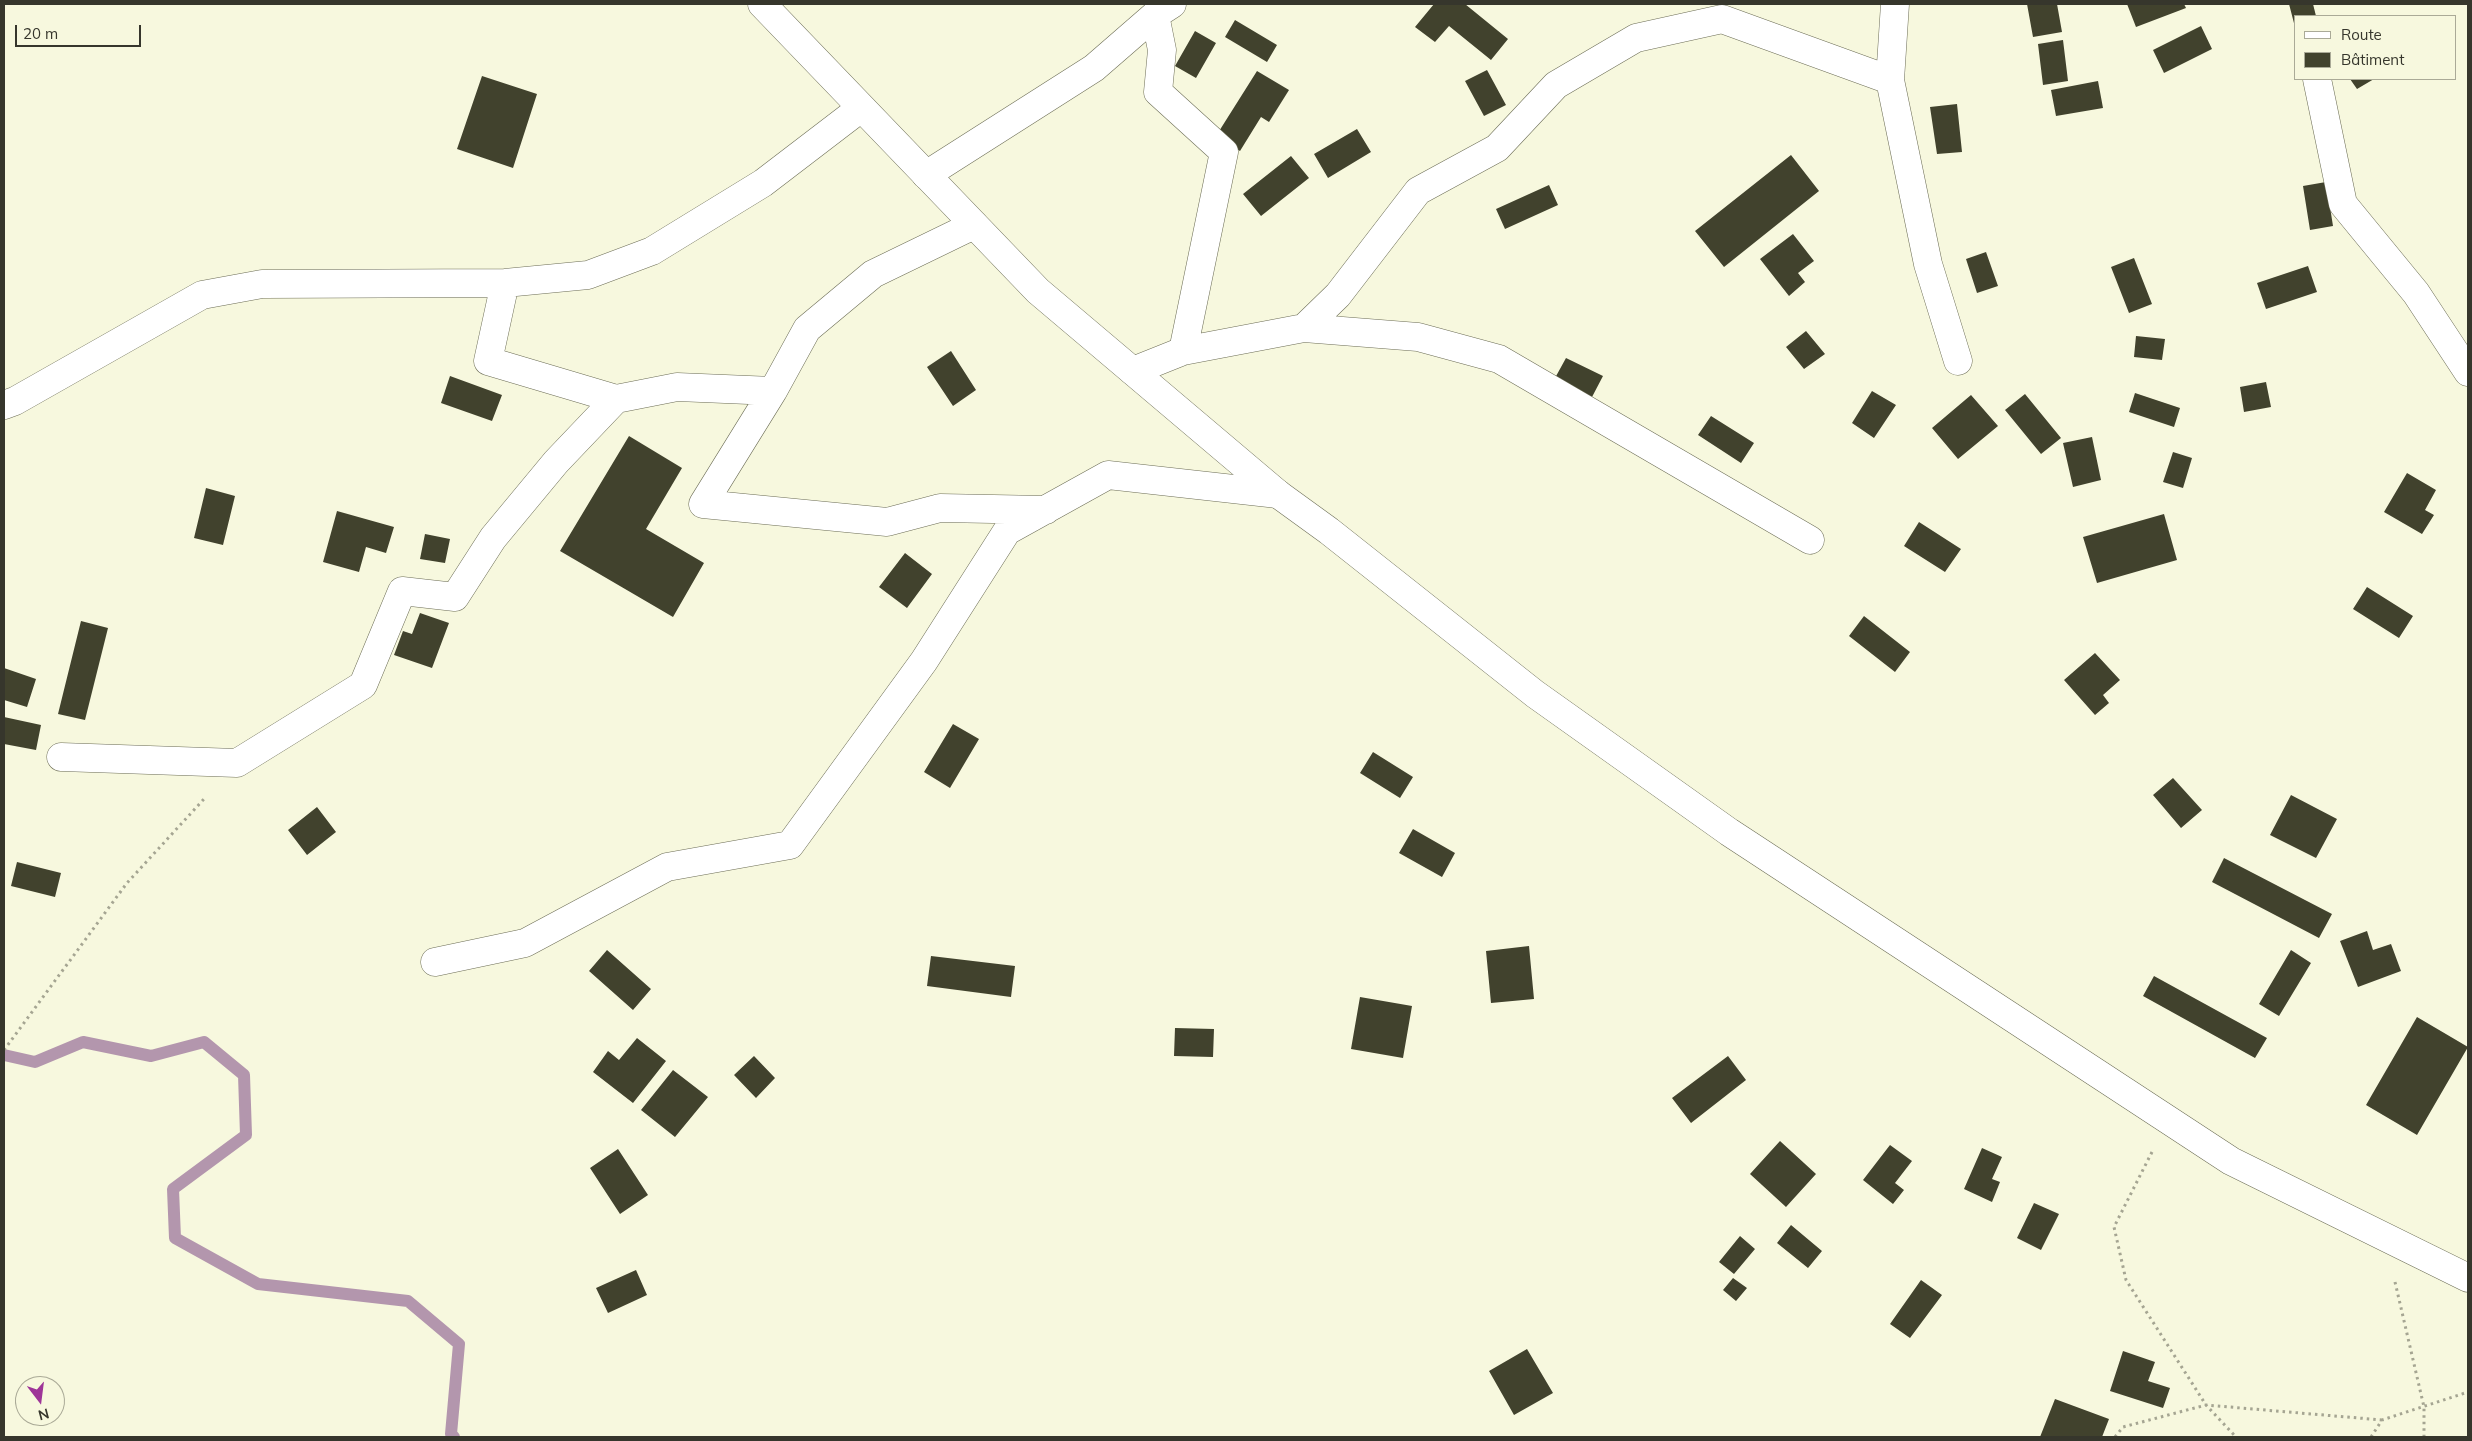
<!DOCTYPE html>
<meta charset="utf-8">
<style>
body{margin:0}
#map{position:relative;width:2472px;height:1441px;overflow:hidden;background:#f7f8de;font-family:Mulish,sans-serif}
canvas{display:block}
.frame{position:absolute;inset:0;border:5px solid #36362c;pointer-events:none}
.legend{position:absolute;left:2294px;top:15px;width:162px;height:65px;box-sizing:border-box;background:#f7f8de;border:1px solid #aaaa97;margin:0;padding:6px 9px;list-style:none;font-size:15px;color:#36362c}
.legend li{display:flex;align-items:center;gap:10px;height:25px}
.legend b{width:25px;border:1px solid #aaaa97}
.north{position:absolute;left:15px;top:1376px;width:50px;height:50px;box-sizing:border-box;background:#f7f8de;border:1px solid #aaaa97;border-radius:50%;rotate:165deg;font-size:14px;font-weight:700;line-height:20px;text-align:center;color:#36362c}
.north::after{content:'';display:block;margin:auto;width:18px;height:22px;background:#9e3598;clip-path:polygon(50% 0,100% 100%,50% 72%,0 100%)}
.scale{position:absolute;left:15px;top:25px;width:126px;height:22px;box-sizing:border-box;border:2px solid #36362c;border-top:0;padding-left:6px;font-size:15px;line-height:18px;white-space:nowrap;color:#36362c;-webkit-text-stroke:4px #f7f8de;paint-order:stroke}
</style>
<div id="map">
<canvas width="2472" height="1441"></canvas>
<div class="frame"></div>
<ul class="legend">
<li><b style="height:6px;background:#fff"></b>Route</li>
<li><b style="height:14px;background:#41422d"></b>Bâtiment</li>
</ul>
<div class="north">N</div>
<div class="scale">20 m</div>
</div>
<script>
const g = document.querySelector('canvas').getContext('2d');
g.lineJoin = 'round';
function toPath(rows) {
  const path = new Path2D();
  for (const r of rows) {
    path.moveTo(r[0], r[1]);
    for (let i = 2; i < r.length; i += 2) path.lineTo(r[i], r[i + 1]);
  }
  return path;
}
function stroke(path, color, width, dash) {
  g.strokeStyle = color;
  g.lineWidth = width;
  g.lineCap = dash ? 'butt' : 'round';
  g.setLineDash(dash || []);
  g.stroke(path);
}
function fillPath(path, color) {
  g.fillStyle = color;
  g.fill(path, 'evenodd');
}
const stream = toPath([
 [4,1055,35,1062,83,1042,151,1056,204,1042,244,1075,246,1135,173,1189,175,1238,258,1284,408,1301,459,1344,451,1434,454,1437]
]);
const building = toPath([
 [1434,4,1465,4,1508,39,1491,60,1449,26,1435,42,1415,27],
 [2027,4,2057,4,2062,32,2033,37],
 [2127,4,2184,4,2186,8,2136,27],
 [2289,4,2313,4,2316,16,2296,16,2295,27],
 [1235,20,1277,45,1267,62,1225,37],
 [2201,26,2212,49,2164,73,2153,50],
 [1195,31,1216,43,1196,78,1175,66],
 [2063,40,2068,81,2043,85,2038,44],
 [1487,70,1506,105,1484,116,1465,81],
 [1257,71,1289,90,1269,122,1261,117,1240,151,1216,136],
 [482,76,537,94,513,168,457,149],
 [2350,79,2374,79,2357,89],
 [2098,81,2103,108,2056,116,2051,90],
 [1957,104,1962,152,1937,154,1930,107],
 [1357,129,1371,152,1328,178,1314,154],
 [1791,155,1819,191,1724,267,1695,231],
 [1291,156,1309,178,1261,216,1243,194],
 [2326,182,2333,226,2310,230,2303,186],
 [1549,185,1558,205,1505,229,1496,209],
 [1793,234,1814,261,1798,273,1805,282,1789,296,1760,259],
 [1986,252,1998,286,1977,293,1966,259],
 [2134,258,2152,304,2129,313,2111,267],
 [2308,266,2317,292,2266,309,2257,283],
 [1806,331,1825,354,1804,369,1786,347],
 [2136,336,2165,339,2162,360,2134,357],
 [951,351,976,390,953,406,927,367],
 [1566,358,1603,376,1592,397,1555,378],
 [450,376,502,395,492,421,441,403],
 [2266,382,2271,407,2244,412,2240,387],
 [1872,391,1896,405,1874,438,1852,423],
 [2135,393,2180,408,2174,427,2129,412],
 [2025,394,2061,438,2041,454,2005,410],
 [1971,395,1998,426,1958,459,1932,428],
 [1711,416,1754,443,1741,463,1698,435],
 [629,436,682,468,646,529,704,563,673,617,560,551],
 [2092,437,2101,480,2073,487,2063,443],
 [2173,452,2192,458,2183,488,2163,482],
 [2407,473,2436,490,2425,510,2434,515,2422,534,2384,512],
 [206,488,235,496,223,545,194,538],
 [337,511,394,527,386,553,366,547,359,572,323,562],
 [2164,514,2177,560,2097,583,2083,537],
 [1919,522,1961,549,1945,572,1904,546],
 [425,534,450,539,445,563,420,559],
 [905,553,932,574,907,608,879,587],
 [2367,587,2413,616,2399,638,2353,609],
 [420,613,449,623,432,668,394,655,403,631,412,634],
 [1864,616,1910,652,1895,672,1849,636],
 [81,621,108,628,85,720,58,714],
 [2095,653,2120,680,2103,695,2109,703,2095,715,2064,680],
 [4,668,36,679,27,707,4,700],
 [4,717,41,725,36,750,4,744],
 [953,724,979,739,950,788,924,772],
 [1373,752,1413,777,1400,798,1360,773],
 [2173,778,2202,810,2181,828,2153,795],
 [2291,795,2337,819,2316,858,2270,835],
 [317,807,336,832,307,855,288,830],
 [1413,829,1455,853,1442,877,1399,853],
 [2224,858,2332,914,2319,938,2212,882],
 [17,862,61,873,55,897,11,886],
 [2367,931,2373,950,2391,944,2401,971,2358,987,2340,941],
 [1529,946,1534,999,1491,1003,1486,951],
 [607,950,651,989,633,1010,589,971],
 [2291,950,2311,963,2279,1016,2259,1004],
 [931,956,1015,966,1011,997,927,986],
 [2154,976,2267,1038,2255,1058,2143,996],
 [1360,997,1412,1006,1403,1058,1351,1049],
 [2417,1017,2468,1047,2417,1135,2366,1105],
 [1175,1028,1214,1029,1213,1057,1174,1056],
 [637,1038,666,1061,633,1103,593,1072,608,1051,619,1060],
 [754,1056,775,1078,756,1098,734,1075],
 [1728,1056,1746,1080,1691,1123,1672,1098],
 [673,1070,708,1097,675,1137,641,1110],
 [1780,1141,1816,1174,1786,1207,1750,1174],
 [1890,1145,1912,1161,1895,1183,1904,1190,1893,1204,1863,1180],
 [1982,1148,2002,1157,1992,1179,2000,1182,1992,1202,1964,1189],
 [618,1149,648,1195,620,1214,590,1168],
 [2034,1203,2059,1214,2041,1250,2017,1238],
 [1791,1225,1822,1251,1808,1268,1777,1243],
 [1740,1236,1755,1249,1734,1274,1719,1262],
 [636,1270,647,1295,608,1313,596,1288],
 [1733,1278,1747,1288,1736,1301,1723,1290],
 [1921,1280,1942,1295,1910,1338,1890,1324],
 [1527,1349,1553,1393,1514,1415,1489,1371],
 [2123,1351,2155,1362,2148,1381,2170,1388,2163,1408,2110,1391],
 [2055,1399,2109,1419,2102,1437,2040,1437]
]);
const path = toPath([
 [4,1050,127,883,204,799],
 [2152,1152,2114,1227,2126,1280,2206,1405,2236,1437],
 [2395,1282,2424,1407,2424,1437],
 [2115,1437,2123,1427,2206,1405,2382,1420],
 [2371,1437,2382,1420,2468,1392]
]);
const minor = toPath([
 [1895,4,1890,80,1928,264,1958,361],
 [1155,15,1162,50,1158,92,1224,152,1183,351],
 [2317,79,2343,204,2416,293,2468,372],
 [926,175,1094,68,1155,15,1172,4],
 [505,283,488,361,616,399,677,387,773,391,807,329,873,274,974,225],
 [1304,328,1418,337,1499,359,1810,540],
 [1133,371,1183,351,1304,328,1338,295,1418,191,1497,148,1556,85,1636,38,1722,19,1890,80],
 [773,391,703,504,887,522,940,508,1046,510],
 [4,405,15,401,202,295,262,284,505,283,588,275,652,251,763,183,861,108],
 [61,757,237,763,363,685,402,591,455,597,493,538,556,462,616,399],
 [435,962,525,943,667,867,790,845,924,661,1007,531,1108,475,1278,494]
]);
const major = toPath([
 [762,4,1038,291,1278,494,1329,531,1535,694,1729,832,2231,1161,2468,1278]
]);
stroke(stream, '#b396ad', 12);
fillPath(building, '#41422d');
stroke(minor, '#6c6d56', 29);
stroke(major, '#6c6d56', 29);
stroke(path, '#a5a592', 3, [2.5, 4]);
stroke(minor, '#fff', 28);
stroke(major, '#fff', 28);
</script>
